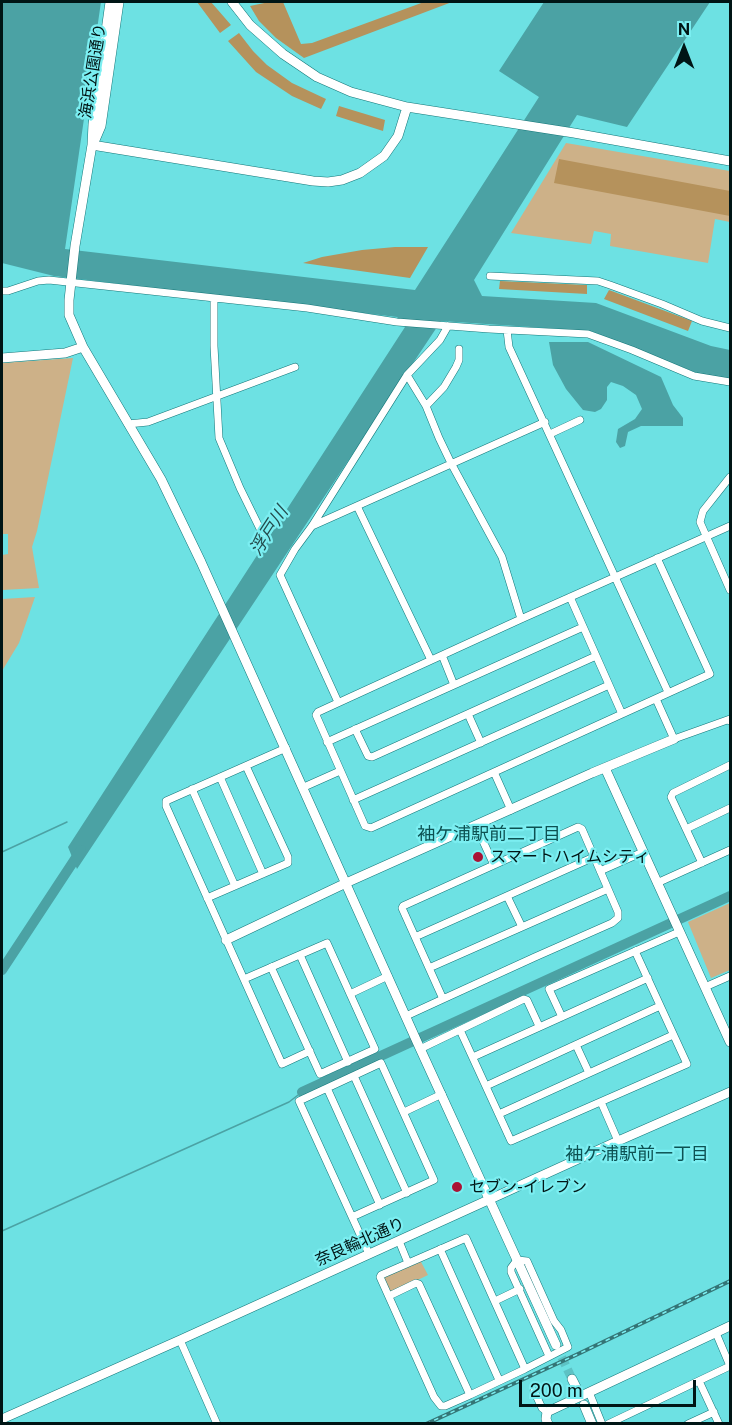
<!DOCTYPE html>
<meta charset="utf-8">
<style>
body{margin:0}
#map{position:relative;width:732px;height:1425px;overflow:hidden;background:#6de1e3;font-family:"Public Sans",sans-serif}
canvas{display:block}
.frame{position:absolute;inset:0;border:3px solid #001515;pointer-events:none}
.north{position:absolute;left:654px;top:18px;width:60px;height:60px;-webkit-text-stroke:4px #7beef1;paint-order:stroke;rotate:0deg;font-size:16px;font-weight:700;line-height:24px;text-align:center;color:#001515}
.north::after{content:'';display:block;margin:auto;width:21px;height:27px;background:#001515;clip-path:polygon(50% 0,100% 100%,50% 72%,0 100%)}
.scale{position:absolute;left:519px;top:1380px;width:177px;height:27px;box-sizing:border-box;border:3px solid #001515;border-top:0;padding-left:8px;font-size:18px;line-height:21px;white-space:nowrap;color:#001515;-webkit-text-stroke:4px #7beef1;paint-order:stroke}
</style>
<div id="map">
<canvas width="732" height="1425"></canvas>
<div class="frame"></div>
<div class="north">N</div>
<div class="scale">200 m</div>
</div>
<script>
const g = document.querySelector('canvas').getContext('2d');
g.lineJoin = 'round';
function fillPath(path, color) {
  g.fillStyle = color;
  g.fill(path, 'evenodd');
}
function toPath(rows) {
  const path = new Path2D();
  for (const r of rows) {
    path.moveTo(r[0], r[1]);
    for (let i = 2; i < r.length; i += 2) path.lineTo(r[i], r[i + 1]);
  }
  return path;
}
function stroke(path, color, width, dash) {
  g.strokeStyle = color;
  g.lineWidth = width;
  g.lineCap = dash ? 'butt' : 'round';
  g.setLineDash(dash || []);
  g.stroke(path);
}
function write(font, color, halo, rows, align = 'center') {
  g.font = font + ' "Public Sans","Noto Sans JP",sans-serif';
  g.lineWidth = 4.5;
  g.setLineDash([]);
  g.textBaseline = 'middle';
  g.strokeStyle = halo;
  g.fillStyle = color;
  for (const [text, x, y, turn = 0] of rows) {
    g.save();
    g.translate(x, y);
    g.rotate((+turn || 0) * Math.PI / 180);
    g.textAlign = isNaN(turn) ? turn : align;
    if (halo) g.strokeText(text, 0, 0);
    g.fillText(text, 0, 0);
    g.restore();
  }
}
const green = toPath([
 [566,143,730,171,730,222,715,219,708,263,610,246,611,234,594,231,591,244,511,233],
 [73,358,37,531,32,547,39,588,2,590,2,555,8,554,8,534,2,534,2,363],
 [35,597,19,643,2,671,2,599],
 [730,903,730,970,711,978,688,922],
 [420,1260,428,1275,391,1293,388,1291,382,1279,384,1276]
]);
const forest = toPath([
 [197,2,211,2,231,25,220,33],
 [269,2,283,2,301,44,312,43,424,2,452,2,304,58,276,38,259,21,250,6],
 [239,33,253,51,267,65,292,83,326,99,321,109,292,96,256,72,228,41],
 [339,106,385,120,383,131,336,116],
 [559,159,730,191,730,216,554,183],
 [395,247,428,247,410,278,303,263,322,257,362,250],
 [500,281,587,285,587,294,499,289],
 [609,290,692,321,688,331,604,299]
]);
const water = toPath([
 [2,2,101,2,65,249,415,290,539,97,499,71,544,2,710,2,627,127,577,115,474,280,482,296,596,303,711,346,730,350,730,379,697,373,591,331,441,321,77,869,68,847,405,327,397,317,54,276,2,263],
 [549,342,588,342,661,377,673,405,683,418,683,426,641,426,628,432,625,446,620,448,616,442,618,429,635,419,642,409,636,395,623,386,611,382,607,387,607,400,601,409,595,412,583,410,566,389,553,365]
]);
const stream = toPath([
 [2,852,67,822],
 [2,1231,289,1102,302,1092]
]);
const river = toPath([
 [2,970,81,850],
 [302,1092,730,896]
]);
const secondaryTunnel = toPath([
 [556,1345,572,1379]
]);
const street = toPath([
 [490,276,598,281,610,285,662,304,702,321,730,328],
 [2,291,8,291,38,281,49,280,307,308,397,322,489,329,588,334,632,350,694,376,730,382],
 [214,298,214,346,219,438,240,488,264,537],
 [507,330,509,347,668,692],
 [407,375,426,406,439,438,451,463,502,557,521,619],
 [426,406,444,387,456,367,459,360,459,349],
 [128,424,148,422,295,367],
 [550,434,580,420],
 [730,477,703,511,700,522,730,590],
 [357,506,431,660],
 [312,526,545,422],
 [657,558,710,674,371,828,365,826,316,715,318,712,521,619,730,526],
 [570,597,622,714],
 [442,655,454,685],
 [656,699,674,739,730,719,730,721],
 [338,702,280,575,295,549,312,526,407,375,440,340,448,326],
 [468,714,481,743],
 [355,729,368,756,372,757,596,656],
 [327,742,583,627],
 [286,748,166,801,166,806,282,1064,310,1051],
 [494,772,511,810],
 [220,777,263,874],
 [304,787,340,771],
 [192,789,235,886],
 [353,800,609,685],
 [476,826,494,865],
 [686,829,730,808],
 [702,863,671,797,673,793,730,765],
 [600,871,643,852],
 [657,883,730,850],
 [507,896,522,927],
 [207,898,288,863,288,857,246,766],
 [415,937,594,857],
 [300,955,348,1062],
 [429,968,608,889],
 [244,979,327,943,375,1049,320,1074,271,967],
 [705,987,730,976],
 [350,994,388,976],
 [406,1016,443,999,535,957,612,923,618,918,618,912,582,829,578,827,403,906,402,908,443,999],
 [562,1017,549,989,679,932],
 [460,1030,511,1141,687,1064,635,951],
 [576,1045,589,1073],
 [420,1049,524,999,527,1000,539,1026],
 [473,1057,648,978],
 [354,1076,407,1193],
 [486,1086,660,1006],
 [327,1088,380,1205],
 [601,1102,618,1141],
 [404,1112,442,1094],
 [499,1114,673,1035],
 [352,1217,434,1180,381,1063,299,1101,369,1254],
 [399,1241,408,1263],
 [440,1249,499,1380],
 [389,1296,416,1283,419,1284,470,1395],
 [495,1301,520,1289],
 [716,1333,730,1366],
 [180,1340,217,1424],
 [525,1369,466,1238,381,1275,380,1277,434,1397,441,1406,445,1406,470,1395,525,1369,568,1347,561,1330,554,1321,527,1261,517,1260,511,1268,511,1272,549,1356],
 [699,1381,719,1424],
 [534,1391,542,1408,547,1412],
 [589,1392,602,1424],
 [608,1424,730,1366],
 [688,1424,714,1412]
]);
const secondary = toPath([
 [110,2,93,124,92,145,75,246,69,300,69,315,83,347,161,479,201,562,418,1044,556,1345],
 [232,2,250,25,283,54,317,77,351,92,407,107,574,133,730,161],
 [95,140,101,126,119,2],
 [92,145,313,181,328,182,342,180,360,173,384,156,398,136,407,107],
 [2,358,65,353,83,347],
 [605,768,730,1042],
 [226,940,346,883,592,773,674,739],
 [572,1379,578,1391],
 [584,1405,592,1424],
 [2,1419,180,1340,618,1141,730,1092],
 [548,1424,546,1419,547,1412,730,1326]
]);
const rail = toPath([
 [426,1424,578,1354,730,1281]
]);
const markers = [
 [478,857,6,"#aa1335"],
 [457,1187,6,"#aa1335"]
];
const streetNames = [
 ["海浜公園通り",93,71,-81],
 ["奈良輪北通り",360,1242,-24]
];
const poiNames = [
 ["スマートハイムシティ",490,857],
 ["セブン-イレブン",469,1187]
];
const waterNames = [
 ["浮戸川",269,531,-57]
];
const neighbourhoodNames = [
 ["袖ケ浦駅前二丁目",489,834],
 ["袖ケ浦駅前一丁目",637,1154]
];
fillPath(green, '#cdb188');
fillPath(forest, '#b5925c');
fillPath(water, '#4ba2a4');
stroke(stream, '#4ba2a4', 1.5);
stroke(river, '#4ba2a4', 10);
stroke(secondaryTunnel, '#5dc2c4', 9, [9, 4.5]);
stroke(street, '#137779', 8);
stroke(secondary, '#137779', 10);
stroke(street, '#fff', 7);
stroke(secondary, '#fff', 9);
stroke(rail, '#347576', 4);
stroke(rail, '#7beef1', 1.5, [4.5]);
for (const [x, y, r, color] of markers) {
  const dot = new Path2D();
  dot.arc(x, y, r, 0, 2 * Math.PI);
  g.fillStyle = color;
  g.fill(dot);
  stroke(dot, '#7beef1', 2);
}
write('16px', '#001515', '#7beef1', streetNames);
write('16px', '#001515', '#7beef1', poiNames, 'left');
write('italic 18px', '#244c4d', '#7beef1', waterNames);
write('18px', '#0d5152', '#7beef1', neighbourhoodNames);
</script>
